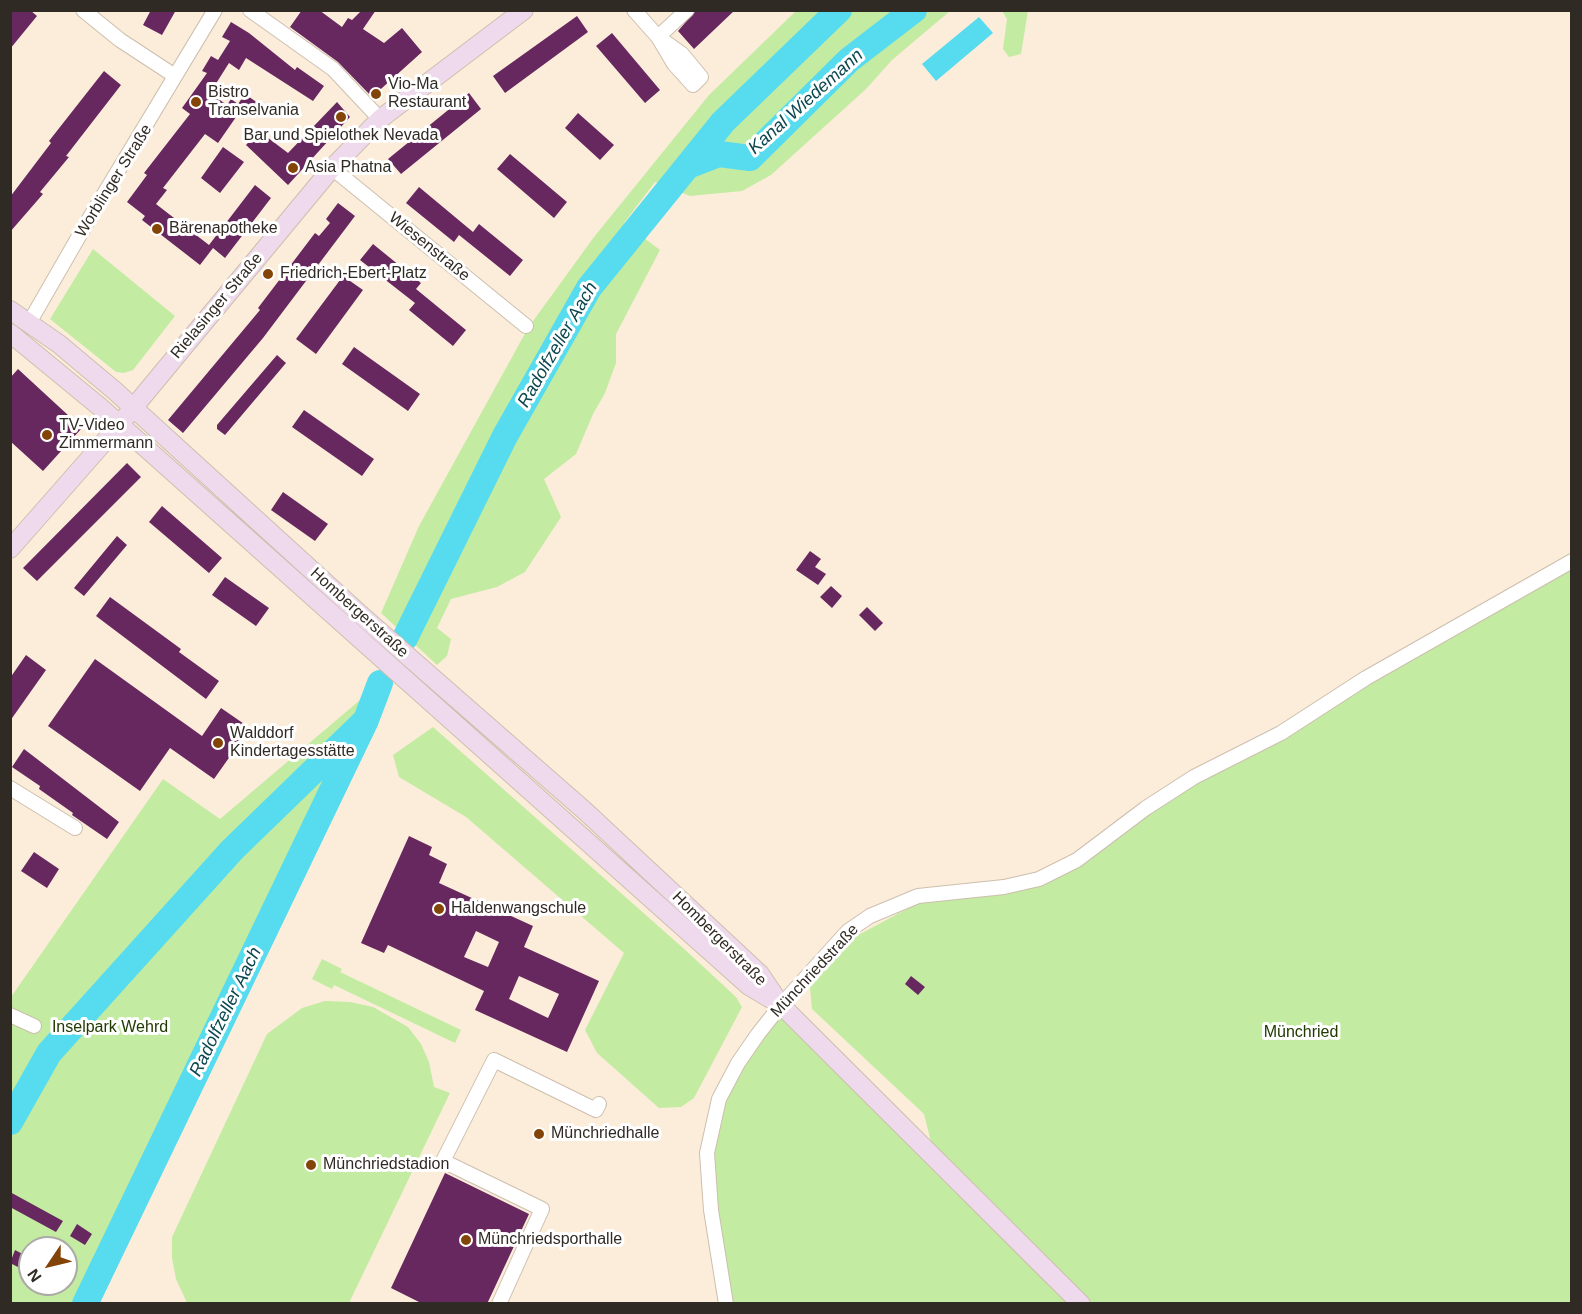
<!DOCTYPE html>
<meta charset="utf-8">
<style>
body{margin:0}
#map{position:relative;width:1582px;height:1314px;overflow:hidden;background:#fceddb;font-family:Helvetica,sans-serif}
canvas{display:block}
.frame{position:absolute;inset:0;border:12px solid #302a24;pointer-events:none}
.north{position:absolute;left:18px;top:1236px;width:60px;height:60px;box-sizing:border-box;background:#fff;border:2px solid #acaaa7;border-radius:50%;rotate:235deg;font-size:16px;font-weight:700;line-height:24px;text-align:center;color:#302a24}
.north::after{content:'';display:block;margin:auto;width:21px;height:27px;background:#834407;clip-path:polygon(50% 0,100% 100%,50% 72%,0 100%)}
</style>
<div id="map">
<canvas width="1582" height="1314"></canvas>
<div class="frame"></div>
<div class="north">N</div>
</div>
<script>
const g = document.querySelector('canvas').getContext('2d');
g.lineJoin = 'round';
function fillPath(path, color) {
  g.fillStyle = color;
  g.fill(path, 'evenodd');
}
function toPath(rows) {
  const path = new Path2D();
  for (const r of rows) {
    path.moveTo(r[0], r[1]);
    for (let i = 2; i < r.length; i += 2) path.lineTo(r[i], r[i + 1]);
  }
  return path;
}
function stroke(path, color, width, dash) {
  g.strokeStyle = color;
  g.lineWidth = width;
  g.lineCap = dash ? 'butt' : 'round';
  g.setLineDash(dash || []);
  g.stroke(path);
}
function write(font, color, halo, rows, align = 'center') {
  g.font = font + ' Helvetica,sans-serif';
  g.lineWidth = 6;
  g.setLineDash([]);
  g.textBaseline = 'middle';
  g.strokeStyle = halo;
  g.fillStyle = color;
  for (const [text, x, y, turn = 0] of rows) {
    g.save();
    g.translate(x, y);
    g.rotate((+turn || 0) * Math.PI / 180);
    g.textAlign = isNaN(turn) ? turn : align;
    if (halo) g.strokeText(text, 0, 0);
    g.fillText(text, 0, 0);
    g.restore();
  }
}
const green = toPath([
 [796,11,950,11,892,60,866,89,771,175,742,191,690,196,655,182,624,223,660,250,616,334,616,363,605,393,593,414,576,454,544,479,561,517,525,572,497,587,451,599,437,628,451,639,447,656,437,665,381,613,419,526,528,328,594,237,709,95],
 [1002,11,1028,11,1021,54,1009,57,1003,49,1007,19],
 [93,249,175,316,133,370,124,373,116,372,50,319],
 [1571,564,1571,1303,726,1303,707,1153,719,1099,781,1005,934,1154,924,1114,812,1009,810,988,849,940,918,903,1040,881,1148,810],
 [380,683,366,720,85,1303,11,1304,11,997,163,779,220,819],
 [30,1248,66,1248,66,1284,30,1284],
 [433,727,682,947,736,997,742,1007,694,1098,681,1107,659,1108,597,1053,585,1030,624,953,466,817,399,777,393,755],
 [322,959,342,969,340,972,461,1030,455,1043,334,985,332,989,312,979],
 [325,1001,350,1002,373,1007,408,1027,421,1044,429,1062,434,1087,450,1093,349,1303,187,1303,176,1279,172,1258,172,1237,267,1034,302,1008]
]);
const water = toPath([
 [979,17,993,33,936,81,922,64]
]);
const river = toPath([
 [688,166,719,154,750,158,849,60,914,10],
 [405,638,505,436,589,288,723,122,839,10],
 [10,1122,49,1053,232,850,366,720,380,683],
 [85,1304,366,720]
]);
const building = toPath([
 [14,10,30,10,37,16,10,49,10,14],
 [151,10,176,10,162,35,143,25],
 [302,10,319,10,342,27,348,18,352,20,362,10,376,10,363,29,384,43,402,28,422,52,372,97,338,62,290,27],
 [696,10,735,10,694,49,678,31],
 [577,16,588,32,505,93,493,76],
 [231,22,249,33,295,70,297,67,324,86,313,101,246,58,239,70,229,63,210,93,227,105,231,99,238,104,245,94,265,108,258,118,243,107,218,143,205,134,163,188,167,190,156,204,209,245,255,185,271,198,225,258,213,248,200,265,142,220,145,216,127,202,147,175,144,173,190,114,182,108,207,73,202,71,211,56,218,60,230,41,222,37],
 [612,33,660,90,645,103,596,46],
 [104,71,121,85,66,156,69,157,40,192,43,194,10,232,10,197,51,143,49,141],
 [469,93,481,109,401,174,388,159],
 [337,102,350,117,288,185,246,145,259,131,288,153],
 [578,113,614,145,600,160,565,128],
 [223,147,244,162,220,193,201,178],
 [510,154,567,202,554,218,497,169],
 [419,187,473,232,479,224,523,260,510,276,459,235,454,242,406,203],
 [338,203,355,216,263,338,183,433,168,420,260,310,258,308,315,233,319,236,330,223,326,219],
 [373,244,421,283,416,289,466,330,453,346,409,310,415,303,360,260],
 [343,276,363,290,316,354,296,339],
 [354,347,420,394,408,411,342,364],
 [277,355,286,363,225,435,217,429,217,425],
 [18,369,82,428,43,471,10,441,10,378],
 [304,410,374,459,362,476,292,427],
 [127,463,141,477,37,581,23,568],
 [283,492,328,524,315,541,271,510],
 [162,506,222,558,209,573,149,522],
 [117,536,127,545,84,596,74,588],
 [810,551,821,559,815,567,826,574,818,585,796,570],
 [225,577,269,608,256,626,212,595],
 [831,586,842,596,832,608,820,597],
 [110,597,181,649,179,652,219,681,206,699,96,616],
 [867,607,883,623,875,631,859,615],
 [26,655,46,670,10,721,10,678],
 [95,659,202,736,221,708,250,728,214,779,170,748,140,791,48,726],
 [24,749,119,822,107,839,72,815,73,813,39,789,40,786,12,767],
 [409,836,432,847,429,855,447,864,439,883,533,926,524,947,599,981,567,1052,475,1010,484,991,388,945,384,953,361,943],
 [476,931,499,942,488,967,464,957],
 [519,976,559,994,548,1018,509,999],
 [34,852,59,869,47,888,21,871],
 [911,976,925,987,918,995,905,984],
 [445,1173,529,1214,487,1304,423,1304,391,1288],
 [10,1192,63,1221,56,1232,10,1207],
 [77,1224,92,1234,85,1245,70,1236],
 [15,1250,30,1258,30,1273,10,1263]
]);
const street = toPath([
 [83,10,120,40,175,76],
 [250,10,333,69,380,119],
 [634,10,658,37,682,54,701,77,693,85,674,64,658,37],
 [658,37,687,10],
 [332,168,526,326],
 [29,323,86,224,215,10],
 [10,788,75,828],
 [10,1015,34,1026],
 [499,1304,542,1209,443,1161,494,1060,596,1110,599,1104],
 [726,1304,711,1210,707,1153,719,1099,738,1063,758,1034,781,1005,848,931,870,916,918,896,1004,887,1039,879,1077,860,1146,808,1194,777,1281,733,1366,678,1572,561]
]);
const secondary = toPath([
 [10,310,59,344,115,391,362,616,585,811,760,974,781,1005,1081,1304],
 [10,333,100,407,749,986,774,1001],
 [10,549,119,425,332,168,380,119,524,10]
]);
const markers = [
 [376,94,6,"#834407"],
 [196,102,6,"#834407"],
 [341,117,6,"#834407"],
 [293,168,6,"#834407"],
 [157,229,6,"#834407"],
 [268,274,6,"#834407"],
 [47,435,6,"#834407"],
 [218,743,6,"#834407"],
 [439,909,6,"#834407"],
 [539,1134,6,"#834407"],
 [311,1165,6,"#834407"],
 [466,1240,6,"#834407"]
];
const poiNames = [
 ["Vio-Ma",388,85],
 ["Restaurant",388,103],
 ["Bistro",208,93],
 ["Transelvania",208,111],
 ["Bar und Spielothek Nevada",341,136,"center"],
 ["Asia Phatna",305,168],
 ["Bärenapotheke",169,229],
 ["Friedrich-Ebert-Platz",280,274],
 ["TV-Video",59,426],
 ["Zimmermann",59,444],
 ["Walddorf",230,734],
 ["Kindertagesstätte",230,752],
 ["Haldenwangschule",451,909],
 ["Münchriedhalle",551,1134],
 ["Münchriedstadion",323,1165],
 ["Münchriedsporthalle",478,1240]
];
const streetNames = [
 ["Worblinger Straße",114,181,-58],
 ["Wiesenstraße",429,247,39],
 ["Rielasinger Straße",217,306,-50],
 ["Hombergerstraße",359,613,42],
 ["Hombergerstraße",719,939,45],
 ["Münchriedstraße",815,971,-47]
];
const parkNames = [
 ["Inselpark Wehrd",110,1028],
 ["Münchried",1301,1033]
];
const waterNames = [
 ["Kanal Wiedemann",806,102,-42],
 ["Radolfzeller Aach",558,345,-60],
 ["Radolfzeller Aach",226,1012,-64]
];
fillPath(green, '#c3eba2');
fillPath(water, '#56dbef');
stroke(river, '#56dbef', 26);
fillPath(building, '#672860');
stroke(street, '#cdbfae', 16);
stroke(secondary, '#cdbfae', 20);
stroke(street, '#fff', 14);
stroke(secondary, '#eedaec', 18);
for (const [x, y, r, color] of markers) {
  const dot = new Path2D();
  dot.arc(x, y, r, 0, 2 * Math.PI);
  g.fillStyle = color;
  g.fill(dot);
  stroke(dot, '#fff', 2);
}
write('16px', '#302a24', '#fff', poiNames, 'left');
write('16px', '#302a24', '#fff', streetNames);
write('16px', '#203a00', '#fff', parkNames);
write('italic 18px', '#0a474f', '#fff', waterNames);
</script>
